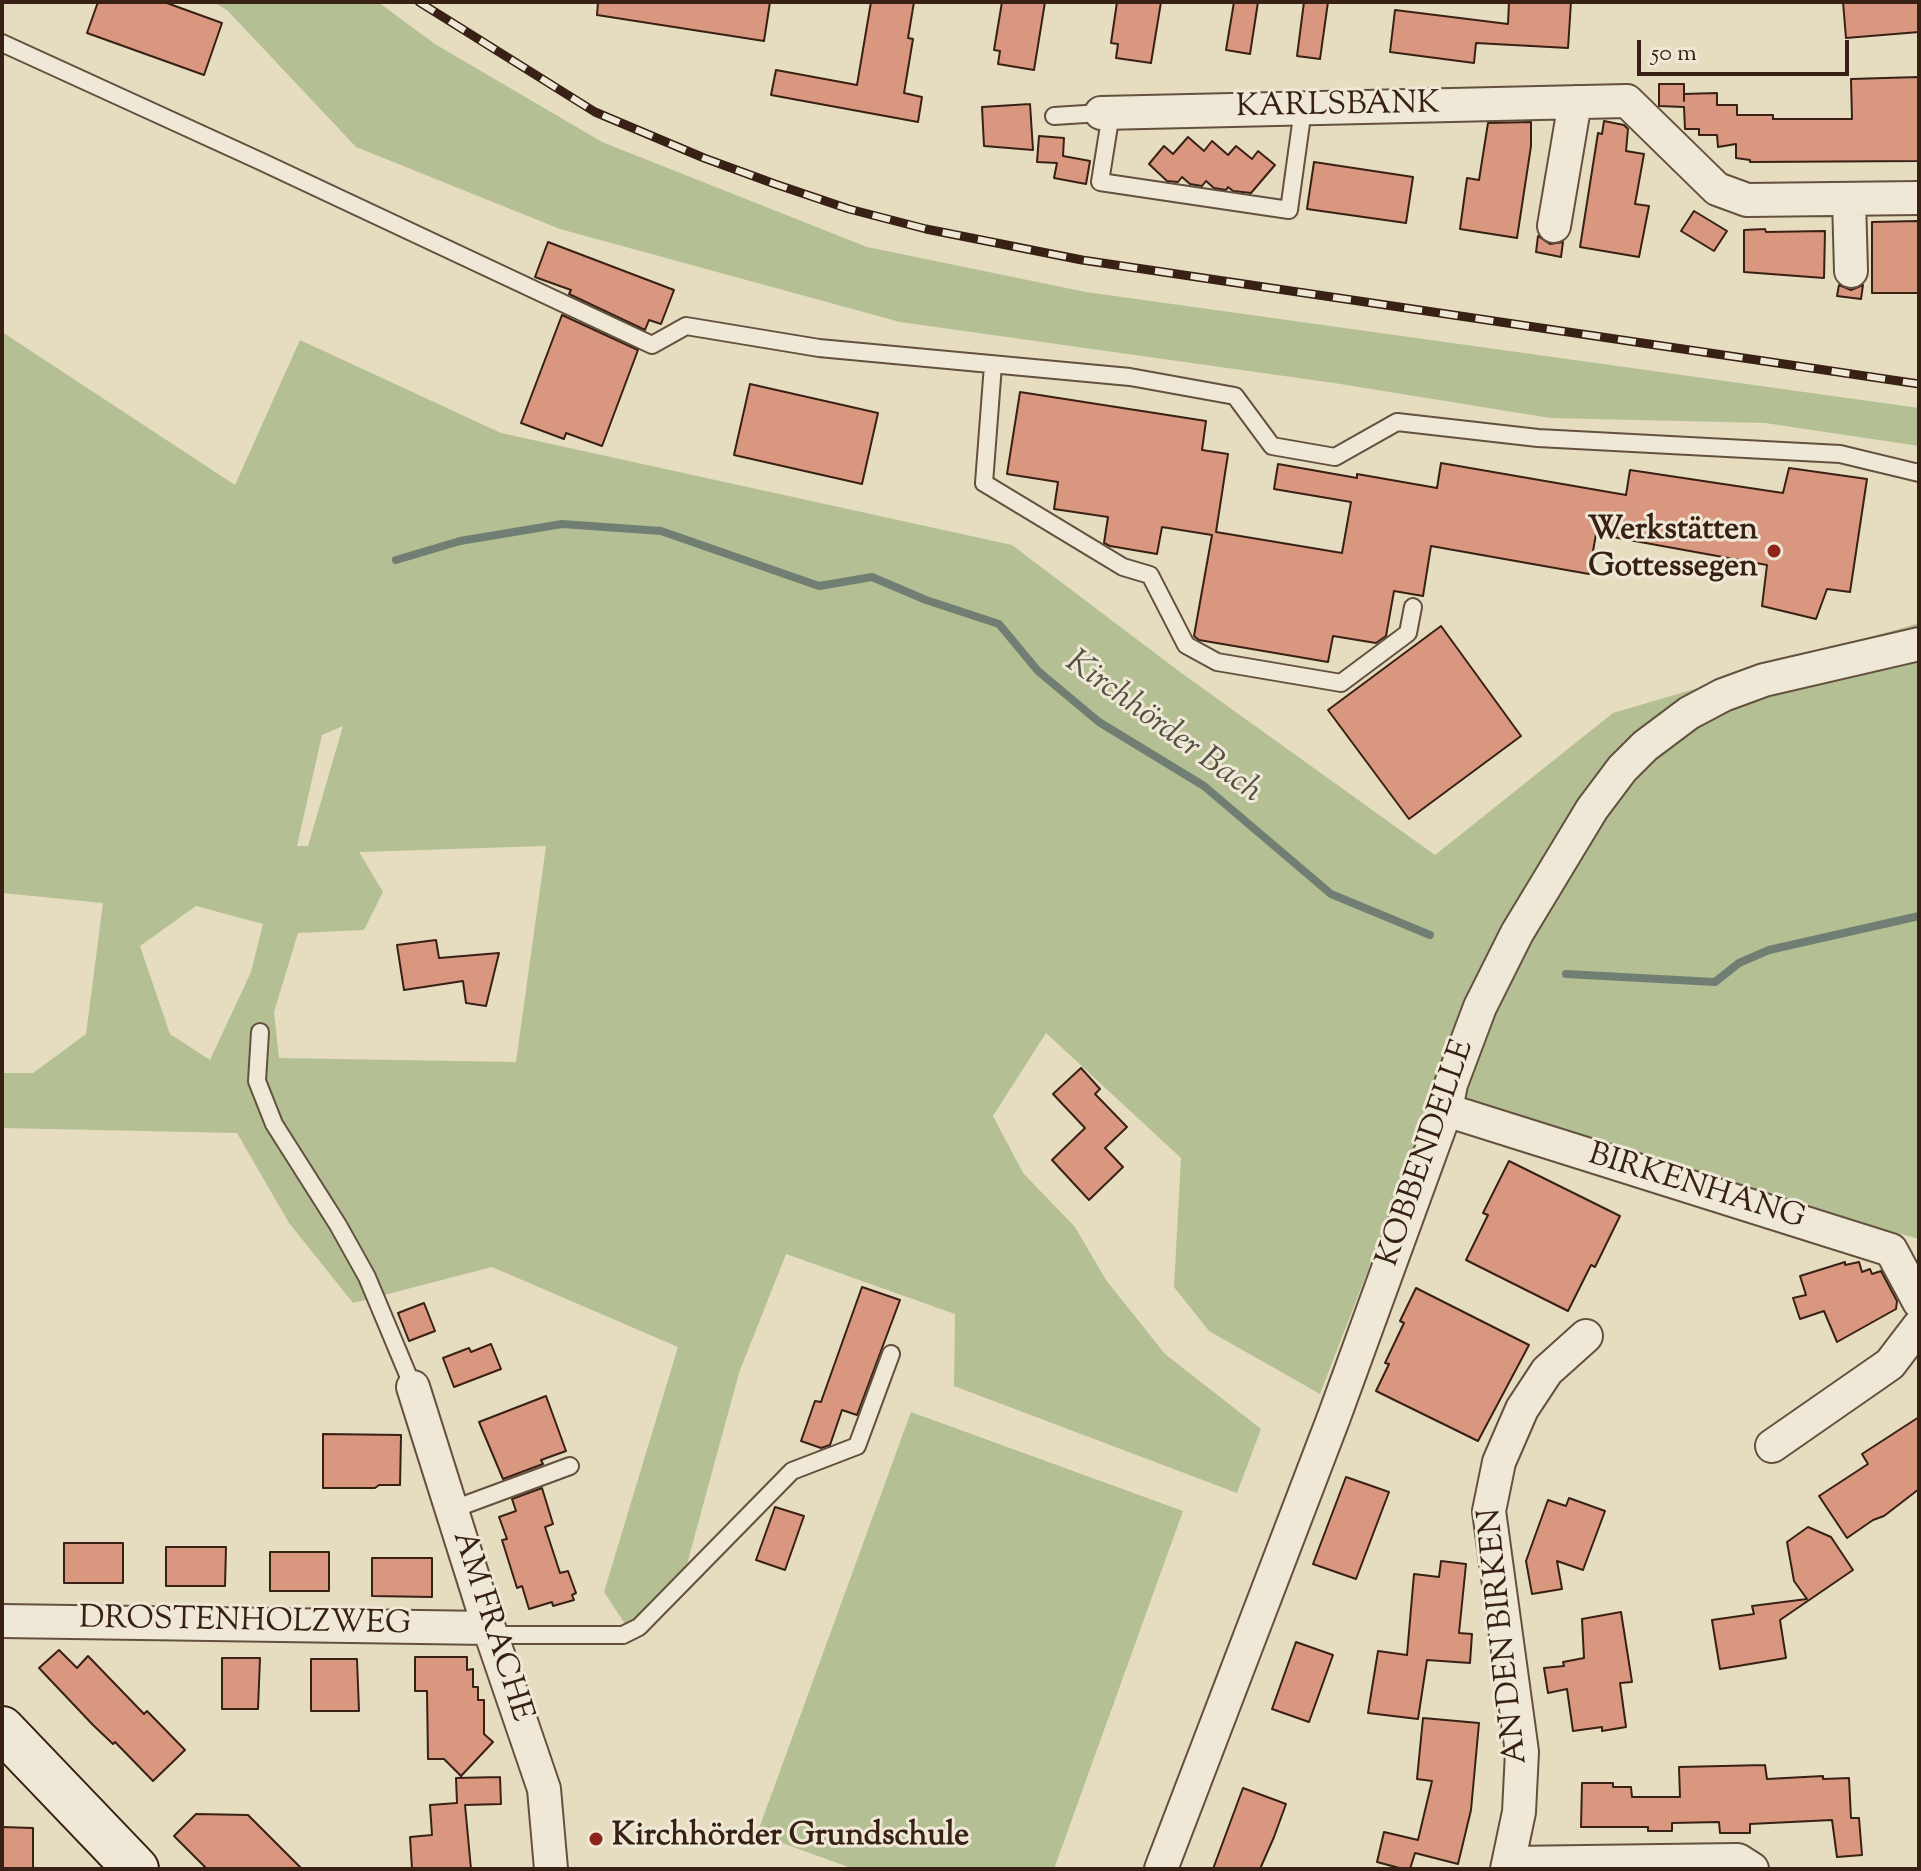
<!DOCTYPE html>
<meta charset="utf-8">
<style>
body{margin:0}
#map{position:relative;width:1921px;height:1871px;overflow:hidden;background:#e6dcc0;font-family:"Sorts Mill Goudy",serif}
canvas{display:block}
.frame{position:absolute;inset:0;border:4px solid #382114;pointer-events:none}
.scale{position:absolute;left:1637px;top:40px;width:212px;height:36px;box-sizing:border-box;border:4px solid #382114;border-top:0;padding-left:10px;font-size:24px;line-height:28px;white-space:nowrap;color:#382114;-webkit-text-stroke:6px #efe8d6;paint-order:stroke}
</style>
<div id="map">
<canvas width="1921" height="1871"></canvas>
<div class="frame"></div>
<div class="scale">50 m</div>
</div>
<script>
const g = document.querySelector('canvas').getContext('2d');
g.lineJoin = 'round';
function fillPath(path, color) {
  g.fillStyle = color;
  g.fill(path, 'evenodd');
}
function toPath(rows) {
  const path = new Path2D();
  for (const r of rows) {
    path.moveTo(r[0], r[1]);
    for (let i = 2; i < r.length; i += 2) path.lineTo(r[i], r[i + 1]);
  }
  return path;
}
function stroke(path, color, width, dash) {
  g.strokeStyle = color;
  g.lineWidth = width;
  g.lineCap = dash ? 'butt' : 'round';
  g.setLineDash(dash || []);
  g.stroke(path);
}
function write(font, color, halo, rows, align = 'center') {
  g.font = font + ' "Sorts Mill Goudy",serif';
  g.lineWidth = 6;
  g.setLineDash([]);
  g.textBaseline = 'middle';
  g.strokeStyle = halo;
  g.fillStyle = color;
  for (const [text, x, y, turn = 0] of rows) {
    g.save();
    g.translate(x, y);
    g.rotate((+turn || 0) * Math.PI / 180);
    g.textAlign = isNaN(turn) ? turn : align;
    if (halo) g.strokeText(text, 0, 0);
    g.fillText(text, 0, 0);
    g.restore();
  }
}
const green = toPath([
 [213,2,378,2,435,44,602,142,867,247,1086,292,1919,408,1919,446,1765,423,1550,418,1334,383,900,322,560,229,356,147,227,10],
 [2,332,235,485,300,340,501,433,1012,545,1180,672,1435,855,1613,713,1919,623,1919,1239,1433,1102,1320,1394,1209,1331,1174,1287,1181,1158,1046,1033,993,1116,1023,1173,1075,1227,1106,1280,1165,1354,1261,1429,1237,1493,954,1386,955,1314,786,1254,739,1373,686,1568,627,1627,604,1592,678,1347,492,1267,353,1303,289,1223,237,1133,2,1128,2,1073,33,1073,86,1034,103,903,2,893],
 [343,726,308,846,297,846,322,735],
 [546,846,516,1062,279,1058,274,1012,298,933,364,930,383,892,359,852],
 [196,906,263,924,251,972,210,1060,170,1034,140,946],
 [911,1412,1183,1511,1054,1869,854,1869,757,1834]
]);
const stream = toPath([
 [396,560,460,541,562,524,661,531,819,586,872,577,926,600,999,624,1038,671,1099,722,1204,786,1331,894,1430,935],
 [1566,974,1715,982,1739,963,1769,950,1919,916]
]);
const building = toPath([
 [98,2,164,2,222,23,204,75,87,33,98,2],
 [598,2,770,2,764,41,597,15,598,2],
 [871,2,914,2,908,38,913,39,904,93,922,97,918,122,771,95,776,70,857,85,871,2],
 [1002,2,1045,2,1034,70,998,64,1000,51,994,50,1002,2],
 [1117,2,1161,2,1151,63,1116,58,1118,44,1111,43,1117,2],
 [1234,2,1258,2,1250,54,1226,50,1234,2],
 [1304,2,1328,2,1320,59,1297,56,1304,2],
 [1509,2,1571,2,1568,48,1476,43,1474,63,1390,52,1395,10,1508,24,1509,2],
 [1843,2,1919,2,1919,32,1846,38,1843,2],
 [1919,77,1919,161,1750,162,1750,160,1736,158,1736,144,1718,147,1717,135,1699,135,1699,129,1685,129,1684,107,1659,106,1659,84,1684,84,1684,101,1684,94,1717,93,1717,105,1737,105,1737,115,1773,115,1773,119,1852,119,1851,79,1919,77],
 [1030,104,1033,150,984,146,982,107,1030,104],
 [1604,121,1624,125,1628,129,1626,151,1644,154,1635,204,1649,206,1639,257,1580,247,1598,133,1602,134,1604,121],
 [1531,122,1531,146,1517,238,1460,229,1467,178,1479,180,1488,123,1531,122],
 [1039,136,1064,138,1063,156,1090,161,1086,184,1054,178,1057,163,1037,162,1039,136],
 [1188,137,1204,151,1212,141,1228,155,1236,146,1252,159,1258,151,1275,165,1251,193,1233,191,1228,187,1226,190,1214,188,1206,181,1202,186,1190,184,1182,177,1178,182,1167,181,1149,164,1164,146,1173,154,1188,137],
 [1314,162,1413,177,1406,223,1307,209,1314,162],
 [1694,211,1727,231,1714,251,1681,231,1694,211],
 [1919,221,1919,293,1872,293,1872,222,1919,221],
 [1765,229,1766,232,1825,231,1824,278,1744,272,1744,230,1765,229],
 [1538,236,1550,244,1563,242,1561,257,1536,252,1538,236],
 [548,242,674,290,661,324,649,320,645,330,569,294,571,290,535,277,548,242],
 [1839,285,1851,290,1863,285,1861,299,1837,296,1839,285],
 [562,315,638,350,602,446,566,433,564,439,521,423,562,315],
 [750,384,878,413,862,484,734,455,750,384],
 [1020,392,1206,421,1202,450,1228,454,1216,532,1342,553,1351,502,1274,489,1278,464,1357,478,1357,474,1437,488,1441,463,1626,495,1630,470,1783,493,1789,468,1867,479,1850,592,1827,589,1816,619,1762,606,1767,565,1596,534,1589,574,1431,546,1423,596,1394,591,1386,636,1376,643,1333,636,1328,662,1199,640,1194,636,1212,535,1162,527,1157,554,1110,546,1104,543,1108,517,1054,509,1058,482,1007,474,1020,392],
 [1441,626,1521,736,1409,819,1328,710,1441,626],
 [436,940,439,958,499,953,486,1006,466,1003,463,981,404,990,397,945,436,940],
 [1081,1068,1100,1089,1095,1094,1127,1127,1105,1148,1123,1167,1089,1200,1052,1160,1085,1128,1053,1094,1081,1068],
 [1509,1161,1620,1216,1595,1267,1591,1265,1568,1311,1466,1260,1488,1215,1483,1213,1509,1161],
 [1845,1262,1845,1265,1859,1262,1862,1272,1870,1269,1872,1274,1881,1271,1897,1301,1896,1309,1837,1342,1824,1311,1800,1319,1793,1298,1806,1295,1800,1276,1845,1262],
 [862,1287,900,1300,857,1415,842,1410,830,1445,821,1448,801,1441,815,1401,821,1402,862,1287],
 [1416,1288,1529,1345,1478,1441,1376,1391,1389,1364,1385,1363,1404,1323,1400,1321,1416,1288],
 [424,1303,435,1331,409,1341,398,1313,424,1303],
 [491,1344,501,1369,454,1387,443,1358,469,1348,471,1352,491,1344],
 [546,1396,566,1451,541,1460,543,1464,503,1479,479,1422,546,1396],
 [1919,1417,1919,1489,1884,1516,1873,1520,1847,1538,1819,1496,1868,1464,1862,1454,1919,1417],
 [323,1434,401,1435,400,1485,379,1485,375,1488,323,1488,323,1434],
 [1346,1477,1389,1492,1356,1579,1313,1564,1346,1477],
 [542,1488,553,1524,545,1527,560,1573,568,1571,576,1593,572,1595,574,1600,553,1606,552,1602,529,1609,522,1586,517,1588,502,1540,507,1539,499,1517,516,1511,512,1499,542,1488],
 [1569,1498,1605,1511,1583,1570,1557,1561,1562,1589,1532,1594,1526,1561,1548,1500,1566,1506,1569,1498],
 [775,1507,804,1516,785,1570,756,1560,775,1507],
 [1808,1527,1831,1537,1853,1570,1780,1620,1786,1658,1720,1669,1712,1620,1754,1614,1752,1606,1807,1599,1794,1581,1787,1542,1808,1527],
 [64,1543,123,1543,123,1583,64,1583,64,1543],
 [166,1547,226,1547,225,1586,166,1586,166,1547],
 [270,1552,329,1552,329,1591,270,1591,270,1552],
 [372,1558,432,1558,432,1597,372,1596,372,1558],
 [1441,1561,1466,1564,1459,1633,1472,1634,1470,1663,1427,1660,1418,1719,1368,1713,1378,1651,1407,1655,1414,1574,1439,1577,1441,1561],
 [1621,1612,1632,1682,1620,1683,1626,1727,1602,1731,1602,1727,1573,1731,1567,1689,1548,1693,1544,1668,1564,1666,1563,1662,1584,1658,1582,1619,1621,1612],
 [1296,1642,1333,1655,1309,1722,1272,1709,1296,1642],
 [59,1650,77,1668,88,1656,144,1714,147,1711,185,1750,153,1781,115,1742,113,1744,93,1725,39,1668,59,1650],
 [415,1657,467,1657,467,1670,473,1669,473,1687,478,1687,478,1700,484,1700,484,1734,493,1742,461,1776,444,1759,428,1759,427,1691,415,1691,415,1657],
 [222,1658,260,1658,258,1709,222,1709,222,1658],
 [311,1659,357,1659,359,1711,311,1711,311,1659],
 [1423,1718,1479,1723,1471,1810,1458,1864,1415,1853,1410,1869,1403,1869,1377,1862,1384,1832,1418,1840,1432,1781,1417,1779,1423,1718],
 [1765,1765,1767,1779,1823,1776,1823,1779,1849,1778,1851,1818,1859,1818,1862,1855,1837,1857,1832,1820,1750,1824,1750,1833,1720,1833,1719,1822,1672,1823,1672,1831,1648,1831,1648,1827,1581,1827,1582,1783,1613,1783,1613,1787,1631,1787,1632,1797,1680,1797,1679,1767,1765,1765],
 [500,1777,501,1804,465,1805,471,1869,412,1869,410,1837,432,1835,430,1805,457,1803,456,1778,500,1777],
 [1243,1788,1286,1804,1274,1837,1260,1869,1213,1869,1243,1788],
 [196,1814,248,1815,302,1869,207,1869,174,1836,196,1814],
 [2,1827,33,1828,33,1869,2,1869,2,1827]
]);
const lane = toPath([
 [2,43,260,161,652,345,686,326,819,348,1130,377,1235,396,1272,446,1335,457,1397,422,1538,438,1840,454,1919,473],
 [1111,113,1100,182,1289,210,1303,109],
 [1054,116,1101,113],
 [993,365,984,483,1123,567,1150,575,1186,645,1217,662,1341,683,1408,633,1413,607],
 [260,1032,257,1081,274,1124,338,1225,367,1277,413,1387],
 [451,1510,570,1466],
 [491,1635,623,1635,639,1627,792,1471,857,1446,891,1354]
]);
const street = toPath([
 [1101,113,1627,101,1717,189,1747,200,1919,198],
 [1849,199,1851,271],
 [1554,226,1575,102],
 [1446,1110,1891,1250,1919,1302],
 [413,1387,489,1628,544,1789,551,1869],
 [1772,1446,1890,1364,1919,1326],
 [2,1621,489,1628],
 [1509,1863,1738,1860,1752,1869],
 [1161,1869,1334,1417,1446,1110,1451,1084,1480,1007,1517,933,1592,809,1622,769,1645,746,1689,713,1723,695,1764,680,1919,644],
 [1507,1869,1519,1812,1522,1752,1489,1511,1499,1462,1522,1409,1547,1371,1586,1336]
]);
const secondary = toPath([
 [2,1729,136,1869]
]);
const rail = toPath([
 [419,2,595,112,704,158,775,184,849,209,926,229,1082,260,1919,384]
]);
const markers = [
 [1774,551,8,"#8f2418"],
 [596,1839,8,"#8f2418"]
];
const streetNames = [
 ["KARLSBANK",1338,108,-1],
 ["KOBBENDELLE",1428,1154,-71],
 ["BIRKENHANG",1696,1189,17],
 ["DROSTENHOLZWEG",245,1624,1],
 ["AM FRACHE",490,1627,72],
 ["AN DEN BIRKEN",1506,1636,-96]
];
const poiNames = [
 ["Werkstätten",1758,533],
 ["Gottessegen",1758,570],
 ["Kirchhörder Grundschule",612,1839,"left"]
];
const waterNames = [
 ["Kirchhörder Bach",1162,729,36]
];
fillPath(green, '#b4c093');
stroke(stream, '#707e73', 8);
fillPath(building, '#da9780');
stroke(building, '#382114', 2);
stroke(lane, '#64503f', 20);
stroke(street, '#64503f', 36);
stroke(secondary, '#382114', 48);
stroke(lane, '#efe8d6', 16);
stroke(street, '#efe8d6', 32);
stroke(secondary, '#efe8d6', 44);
stroke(rail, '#382114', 9);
stroke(rail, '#efe8d6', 6, [18]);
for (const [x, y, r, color] of markers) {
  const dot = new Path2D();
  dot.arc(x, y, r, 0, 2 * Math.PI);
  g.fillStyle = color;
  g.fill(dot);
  stroke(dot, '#efe8d6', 3);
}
write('32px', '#382114', '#efe8d6', streetNames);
write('bold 32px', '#382114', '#efe8d6', poiNames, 'right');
write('italic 34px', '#545043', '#efe8d6', waterNames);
</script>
